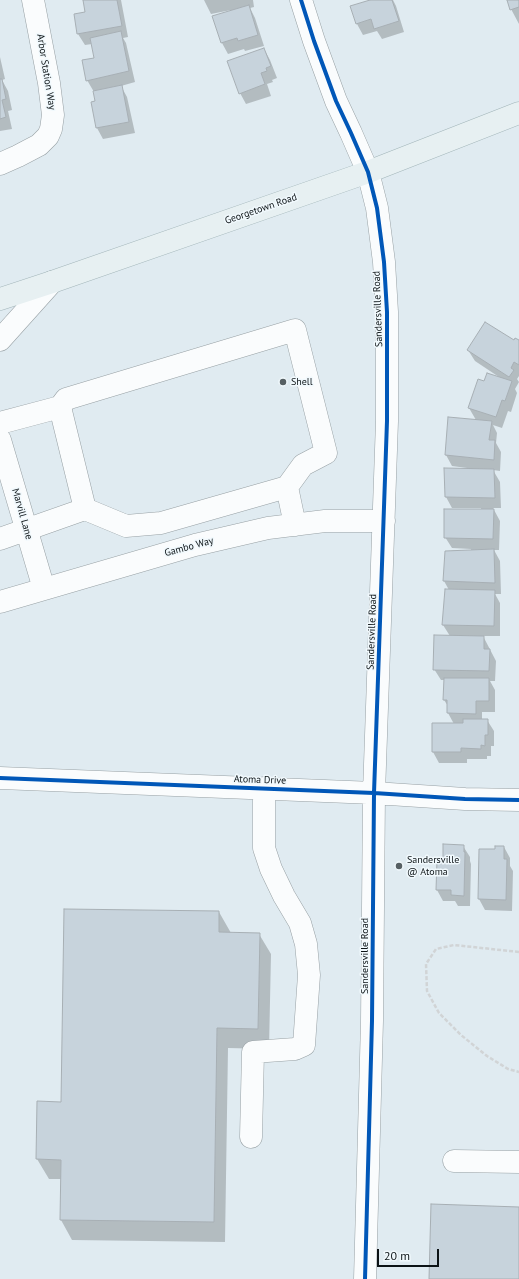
<!DOCTYPE html>
<style>
body{margin:0}
#map{position:relative;width:519px;height:1279px;overflow:hidden;background:#e0ebf1;font-family:"PT Sans",sans-serif}
canvas{display:block}
.scale{position:absolute;left:377px;top:1249px;width:62px;height:18px;box-sizing:border-box;border:2px solid #0c1316;border-top:0;padding-left:5px;font-size:12px;line-height:14px;white-space:nowrap;color:#0c1316;-webkit-text-stroke:3px #f1f9fd;paint-order:stroke}
</style>
<div id="map">
<canvas width="519" height="1279"></canvas>
<div class="scale">20 m</div>
</div>
<script>
const g = document.querySelector('canvas').getContext('2d');
g.lineJoin = 'round';
function fillPath(path, color) {
  g.fillStyle = color;
  g.fill(path, 'evenodd');
}
function toPath(rows) {
  const path = new Path2D();
  for (const r of rows) {
    path.moveTo(r[0], r[1]);
    for (let i = 2; i < r.length; i += 2) path.lineTo(r[i], r[i + 1]);
  }
  return path;
}
function stroke(path, color, width, dash) {
  g.strokeStyle = color;
  g.lineWidth = width;
  g.lineCap = dash ? 'butt' : 'round';
  g.setLineDash(dash || []);
  g.stroke(path);
}
function write(font, color, halo, rows, align = 'center') {
  g.font = font + ' "PT Sans",sans-serif';
  g.lineWidth = 3;
  g.setLineDash([]);
  g.textBaseline = 'middle';
  g.strokeStyle = halo;
  g.fillStyle = color;
  for (const [text, x, y, turn = 0] of rows) {
    g.save();
    g.translate(x, y);
    g.rotate((+turn || 0) * Math.PI / 180);
    g.textAlign = isNaN(turn) ? turn : align;
    if (halo) g.strokeText(text, 0, 0);
    g.fillText(text, 0, 0);
    g.restore();
  }
}
const shadow = toPath([
 [84,0,121,0,128,37,123,38,126,43,135,82,121,86,127,97,135,133,103,139,97,128,92,103,96,102,94,92,87,80,95,59,92,44,85,45,78,34,75,15,87,13],
 [204,0,253,0,254,7,250,8,255,18,264,46,245,51,244,49,228,54,222,43,214,17,232,12,231,10,211,14],
 [373,0,393,0,396,6,404,32,382,39,377,31,363,35,357,24],
 [508,0,519,0,519,24,511,9],
 [264,49,270,60,277,78,272,80,273,82,267,84,271,96,246,104,240,93],
 [0,57,5,79,2,80,8,91,12,110,8,111,12,129,0,131],
 [514,341,519,341,519,376,517,379,519,382,515,389,517,393,511,412,508,411,502,428,493,425,497,433,496,443,501,452,500,471,493,470,500,482,501,508,493,508,500,521,499,550,494,550,500,561,501,594,495,594,500,603,500,636,483,636,496,661,495,681,490,681,495,690,495,712,482,712,482,720,487,720,494,731,494,746,491,746,491,756,487,756,487,759,467,759,467,763,439,763,433,752,433,724,454,724,448,713,448,706,444,700,445,680,441,680,434,669,450,636,443,625,449,590,444,581,471,551,471,549,452,548,445,537,481,510,481,508,452,508,446,497,467,468,452,466,446,455,449,418,476,420,469,408,485,382,499,377,475,361,468,350],
 [463,846,470,857,470,861,471,864,470,906,458,906,455,901,443,901,437,890],
 [504,847,510,858,510,866,513,871,512,911,485,910,479,899,480,850,496,850],
 [219,912,231,933,259,934,271,954,269,1049,228,1048,225,1242,72,1240,61,1220,61,1179,49,1179,37,1159,62,1103]
]);
const building = toPath([
 [83,0,117,0,122,26,77,34,74,14,85,12,83,0],
 [370,0,392,0,399,21,374,29,371,19,356,24,350,6,370,0],
 [507,0,519,0,519,7,510,10,507,0],
 [249,5,258,35,238,41,237,38,221,43,212,16,249,5],
 [121,31,129,71,86,81,82,60,94,58,90,38,121,31],
 [264,48,271,66,266,68,267,71,261,73,265,84,239,94,227,61,264,48],
 [0,79,2,79,6,99,2,100,6,117,0,119,0,79],
 [122,85,129,122,96,128,91,102,95,101,93,91,122,85],
 [485,322,514,340,515,338,519,340,519,365,514,362,511,368,514,370,509,377,467,350,485,322],
 [487,373,512,381,505,401,502,400,496,417,468,408,478,379,484,381,487,373],
 [448,417,492,421,489,440,495,440,494,460,445,455,448,417],
 [444,468,494,469,495,498,445,497,444,468],
 [444,509,494,509,493,539,444,538,444,509],
 [494,549,495,583,443,581,445,551,494,549],
 [445,589,495,590,494,626,442,625,445,589],
 [434,635,484,636,484,649,490,649,489,671,433,670,434,635],
 [444,678,489,678,489,701,476,701,476,714,447,713,447,700,443,700,444,678],
 [463,719,488,719,488,735,485,735,485,746,481,745,481,749,461,748,461,752,432,752,432,723,463,723,463,719],
 [443,844,464,845,464,852,465,852,464,896,451,895,451,890,436,890,437,860,443,860,443,844],
 [495,846,504,846,504,859,507,859,506,900,478,899,479,849,495,849,495,846],
 [64,909,219,911,219,932,260,933,258,1029,217,1028,214,1222,60,1220,61,1160,36,1159,37,1101,61,1102,64,909],
 [431,1204,519,1207,519,1279,429,1279,431,1204]
]);
const path = toPath([
 [519,952,454,945,436,949,426,964,427,991,439,1013,461,1035,487,1056,508,1069,519,1072]
]);
const minor = toPath([
 [301,0,314,41,336,101,351,133,368,172,377,208,384,262,387,312,387,421,374,793,372,1021,365,1279],
 [0,164,18,156,39,145,48,136,51,129,53,115,49,83,33,0],
 [0,340,52,282],
 [60,407,66,399,295,330,326,453,303,465,287,487],
 [0,423,60,407,85,509,0,539],
 [0,440,44,589],
 [85,509,126,526,161,523,287,487,295,525],
 [0,602,195,545,268,528,325,521,384,521],
 [0,778,374,793,465,799,519,800],
 [251,1137,253,1052,295,1049,304,1045,309,975,306,944,300,923,284,896,271,869,264,848,264,788],
 [454,1161,519,1162]
]);
const major = toPath([
 [0,299,52,282,368,172,519,113]
]);
const cycleway = toPath([
 [301,0,314,41,336,101,351,133,368,172,377,208,384,262,387,312,387,421,374,793,372,1021,365,1279],
 [0,778,374,793,465,799,519,800]
]);
const markers = [
 [283,382,4,"#565f63"],
 [399,866,4,"#565f63"]
];
const streetNames = [
 ["Arbor Station Way",46,72,81],
 ["Georgetown Road",261,209,-19],
 ["Sandersville Road",378,309,-92],
 ["Marvill Lane",22,514,74],
 ["Gambo Way",189,547,-15],
 ["Sandersville Road",372,632,-88],
 ["Atoma Drive",260,780,2],
 ["Sandersville Road",365,956,-90]
];
const poiNames = [
 ["Shell",291,382],
 ["Sandersville",407,860],
 ["@ Atoma",407,872]
];
fillPath(shadow, '#0003');
fillPath(building, '#c7d3dc');
stroke(building, '#a7afb4', 1);
stroke(minor, '#97a0a4', 23);
stroke(major, '#a1b4b8', 23);
stroke(path, '#d1d4d6', 2.5, [4, 2]);
stroke(minor, '#fafcfd', 22);
stroke(major, '#e7f0f2', 22);
stroke(cycleway, '#0057b8', 4);
for (const [x, y, r, color] of markers) {
  const dot = new Path2D();
  dot.arc(x, y, r, 0, 2 * Math.PI);
  g.fillStyle = color;
  g.fill(dot);
  stroke(dot, '#f1f9fd', 1.5);
}
write('10px', '#0c1316', '#f1f9fd', streetNames);
write('10px', '#0c1316', '#f1f9fd', poiNames, 'left');
</script>
